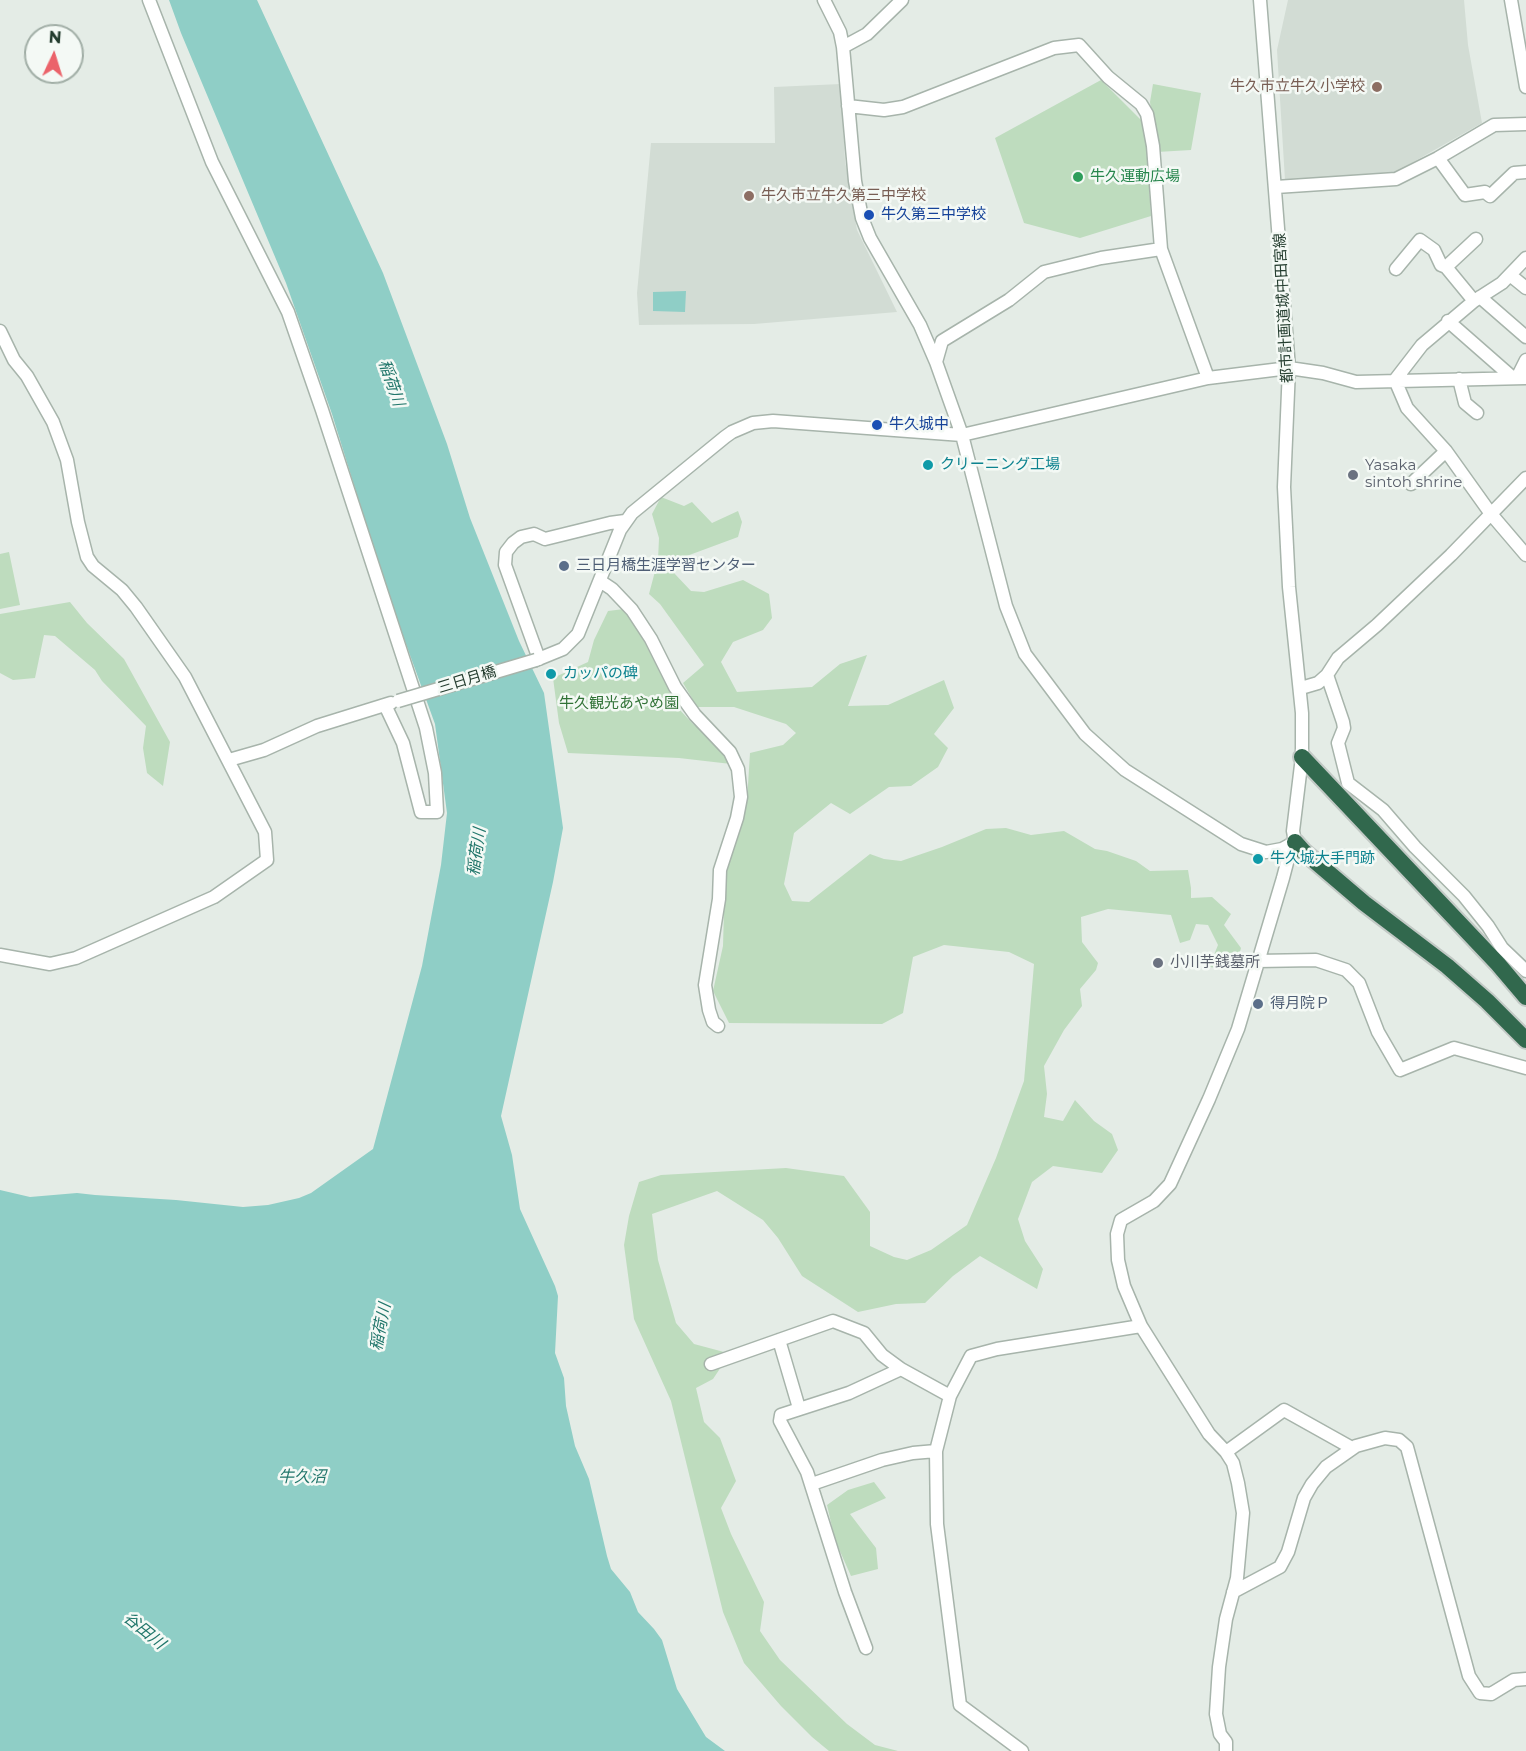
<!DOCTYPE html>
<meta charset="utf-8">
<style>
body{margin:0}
#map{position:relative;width:1526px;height:1751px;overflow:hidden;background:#e4ece6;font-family:Montserrat,sans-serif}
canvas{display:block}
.north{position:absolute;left:24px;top:24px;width:60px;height:60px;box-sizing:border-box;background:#f4f9f5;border:2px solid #a1aea6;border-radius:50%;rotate:4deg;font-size:16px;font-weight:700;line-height:24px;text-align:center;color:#243d2f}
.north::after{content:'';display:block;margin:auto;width:21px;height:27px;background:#eb636a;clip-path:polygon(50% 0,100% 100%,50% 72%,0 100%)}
</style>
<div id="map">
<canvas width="1526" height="1751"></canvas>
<div class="north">N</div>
</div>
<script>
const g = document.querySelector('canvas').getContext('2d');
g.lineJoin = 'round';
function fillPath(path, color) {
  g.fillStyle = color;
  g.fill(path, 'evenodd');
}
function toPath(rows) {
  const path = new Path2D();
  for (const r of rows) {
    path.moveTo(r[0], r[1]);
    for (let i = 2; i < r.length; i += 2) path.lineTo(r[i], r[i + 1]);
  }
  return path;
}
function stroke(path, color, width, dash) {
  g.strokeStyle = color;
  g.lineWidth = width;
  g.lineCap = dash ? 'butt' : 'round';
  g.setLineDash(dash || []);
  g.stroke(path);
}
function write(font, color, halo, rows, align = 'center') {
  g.font = font + ' Montserrat,"Noto Sans JP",sans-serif';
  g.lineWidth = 5;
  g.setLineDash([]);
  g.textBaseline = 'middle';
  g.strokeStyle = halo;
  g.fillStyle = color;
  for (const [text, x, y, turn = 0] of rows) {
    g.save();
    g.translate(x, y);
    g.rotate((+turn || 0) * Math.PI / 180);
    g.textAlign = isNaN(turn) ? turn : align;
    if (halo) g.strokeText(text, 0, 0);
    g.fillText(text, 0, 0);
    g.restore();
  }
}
const built = toPath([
 [1288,0,1464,0,1468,45,1482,123,1394,173,1285,180,1277,50],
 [841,84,845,161,857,230,897,312,754,324,639,325,637,293,651,143,775,143,774,87]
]);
const green = toPath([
 [1101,80,1145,124,1151,216,1080,238,1024,223,995,138],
 [1153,84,1201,93,1191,150,1157,152,1150,102],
 [661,497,684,506,692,502,712,523,738,511,742,522,738,537,684,557,674,573,691,591,704,592,743,580,769,594,772,618,763,630,733,642,721,662,737,692,812,687,840,664,867,655,848,706,888,705,944,680,954,708,934,734,948,748,938,767,911,786,889,787,850,814,831,803,794,833,784,884,792,901,809,902,870,854,884,859,901,861,942,847,986,829,1006,828,1031,835,1064,831,1095,849,1107,851,1136,861,1150,871,1188,870,1191,888,1191,898,1212,897,1231,914,1224,925,1241,948,1235,970,1209,967,1218,945,1208,925,1196,924,1190,940,1180,943,1171,915,1108,909,1081,917,1082,942,1098,963,1096,970,1080,989,1082,1006,1064,1030,1044,1066,1047,1094,1044,1117,1063,1121,1075,1100,1094,1121,1112,1134,1118,1150,1102,1173,1053,1166,1032,1182,1018,1219,1025,1241,1043,1269,1037,1289,980,1256,953,1276,925,1303,896,1304,858,1312,802,1276,778,1238,763,1220,717,1191,652,1214,658,1260,676,1323,694,1344,724,1352,721,1367,713,1379,696,1388,704,1422,720,1438,736,1481,721,1508,731,1534,764,1602,760,1631,780,1660,847,1724,875,1745,898,1751,829,1751,812,1737,781,1706,744,1663,723,1612,671,1401,634,1319,624,1245,629,1216,639,1182,661,1175,786,1168,844,1176,870,1212,870,1246,894,1257,907,1260,931,1250,967,1225,996,1158,1024,1081,1034,964,1009,952,944,945,913,957,903,1013,882,1024,729,1023,713,991,723,946,725,876,747,801,750,753,783,745,796,733,786,724,734,707,697,707,683,683,704,665,660,604,649,594,658,560,659,538,652,514],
 [9,552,20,605,0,609,0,554],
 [70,602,87,623,124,659,170,742,163,786,147,773,143,748,146,726,102,681,95,670,55,636,44,635,35,678,13,680,0,673,0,614],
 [624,609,639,631,678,708,693,724,715,741,731,764,679,758,568,753,559,723,553,678,588,662,594,640,608,611],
 [874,1482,886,1498,850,1514,876,1548,878,1569,851,1576,835,1540,827,1505,848,1490]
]);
const water = toPath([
 [169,0,257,0,383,273,447,444,470,518,519,641,544,693,563,828,553,882,501,1116,512,1155,520,1209,555,1286,558,1296,555,1353,564,1378,566,1406,575,1446,589,1479,607,1556,611,1569,630,1592,638,1612,654,1629,662,1640,677,1689,706,1737,725,1751,0,1751,0,1190,30,1197,77,1193,95,1195,176,1200,243,1207,268,1205,299,1198,311,1193,373,1149,422,966,441,865,447,813,435,724,386,589,332,414,286,283,181,33],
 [686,291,685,312,653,311,653,292]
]);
const minor = toPath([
 [149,0,212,162,288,312,322,410,426,728,435,773,437,812,421,812,403,743,385,705],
 [824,0,840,32,843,47,855,181,862,218,870,238,920,325,936,362,962,435,1006,606,1025,654,1085,734,1125,770,1241,844,1266,852,1282,849,1295,842,1293,831,1302,757,1302,713,1289,587,1284,487,1289,368,1260,0],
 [1511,0,1526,87],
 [843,47,867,34,902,0],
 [848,106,884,110,903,107,1054,48,1079,45,1108,77,1141,104,1147,114,1153,146,1161,249,1208,378],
 [1438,158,1465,195,1485,192,1490,196,1514,173,1526,172],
 [1276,187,1396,179,1438,158,1494,125,1526,124],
 [1446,267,1476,239],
 [1396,269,1420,240,1434,250,1441,265,1446,267,1474,301],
 [1510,275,1526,288],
 [1480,297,1526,337],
 [1448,321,1513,378],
 [0,331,14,360,27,376,53,422,67,460,78,522,87,557,93,566,122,590,136,607,185,677,265,832,267,860,214,897,76,958,50,964,0,955],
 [936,362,942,341,1009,300,1044,272,1101,258,1161,249],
 [1517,378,1526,360],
 [1459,379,1465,403,1477,413],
 [1395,380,1407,408,1446,451,1491,514,1526,555],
 [1395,380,1422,345,1474,301,1502,283,1526,258],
 [1411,484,1446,451],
 [600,581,612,589,632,610,651,639,675,687,695,715,730,752,738,769,741,797,737,818,720,870,719,899,705,985,709,1010,713,1022,718,1026],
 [539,659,505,565,506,552,513,543,521,537,534,534,545,539,610,523,625,521],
 [536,660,563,649,578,634,620,530,632,513,725,437,732,432,753,423,773,421,962,435,1208,378,1289,368,1323,373,1356,382,1526,378],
 [1327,675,1343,722,1344,728,1338,743,1348,783,1383,810,1415,847,1464,896,1488,926,1502,948,1526,971],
 [1301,688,1318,683,1327,675,1338,658,1377,625,1451,555,1526,478],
 [229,760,264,750,317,726,391,703],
 [1257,961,1316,960,1346,970,1359,983,1378,1032,1400,1070,1454,1048,1526,1068],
 [779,1340,799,1408],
 [711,1364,833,1321,864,1333,882,1355,901,1369,950,1396],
 [1226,1452,1284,1410,1352,1448],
 [812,1484,882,1460,913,1453,936,1451],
 [1233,1592,1280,1567,1288,1552,1304,1498,1312,1484,1326,1467,1356,1446,1385,1438,1399,1440,1407,1447,1410,1458,1469,1676,1480,1693,1491,1694,1514,1680,1526,1679],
 [866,1648,845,1592,807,1472,780,1421,781,1415,849,1393,901,1369],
 [1022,1751,960,1705,937,1524,936,1451,950,1396,971,1356,997,1349,1141,1326],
 [1226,1751,1226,1742,1220,1734,1216,1714,1219,1667,1226,1619,1237,1578,1243,1513,1238,1483,1233,1463,1226,1452,1209,1434,1141,1326,1124,1286,1118,1260,1117,1234,1121,1220,1154,1201,1170,1184,1209,1099,1238,1029,1283,878,1289,855,1288,846]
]);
const highway = toPath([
 [1302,757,1498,964,1526,997],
 [1295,842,1303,851,1364,903,1447,966,1487,1001,1526,1040]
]);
const minorBridge = toPath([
 [398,701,536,660]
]);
const markers = [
 [1377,87,6,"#8d6e63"],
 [1078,177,6,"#2e9e5b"],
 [749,196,6,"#8d6e63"],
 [869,215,6,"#1a4fb4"],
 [877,425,6,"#1a4fb4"],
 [928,465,6,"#0f9aa8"],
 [1353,475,6,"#6b7280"],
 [564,566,6,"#5c6f8a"],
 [551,674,6,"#0f9aa8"],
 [1258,859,6,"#0f9aa8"],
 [1158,963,6,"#6b7280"],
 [1258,1004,6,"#5c6f8a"]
];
const educationNames = [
 ["牛久市立牛久小学校",1365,87],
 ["牛久市立牛久第三中学校",761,196,"left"]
];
const leisureNames = [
 ["牛久運動広場",1090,177]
];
const transitNames = [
 ["牛久第三中学校",881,215],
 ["牛久城中",889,425]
];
const streetNames = [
 ["都市計画道城中田宮線",1284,308,-93],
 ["三日月橋",467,680,-17]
];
const cultureNames = [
 ["クリーニング工場",940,465],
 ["カッパの碑",563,674],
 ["牛久城大手門跡",1270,859]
];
const worshipNames = [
 ["Yasaka",1365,466],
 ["sintoh shrine",1365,483],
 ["小川芋銭墓所",1170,963]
];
const serviceNames = [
 ["三日月橋生涯学習センター",576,566],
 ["得月院Ｐ",1270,1004]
];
const parkNames = [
 ["牛久観光あやめ園",619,704]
];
const waterNames = [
 ["稲荷川",391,383,71],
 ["稲荷川",477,852,-82],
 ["稲荷川",381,1327,-79],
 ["牛久沼",302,1477],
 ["谷田川",144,1631,39]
];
fillPath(built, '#d2dcd4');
fillPath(green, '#bedcbe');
fillPath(water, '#8fcec6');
stroke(minor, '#a7b4ab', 15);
stroke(highway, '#c2c9c5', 20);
stroke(minor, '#fff', 12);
stroke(highway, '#31684d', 16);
stroke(minorBridge, '#a7b4ab', 15, []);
stroke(minorBridge, '#fff', 12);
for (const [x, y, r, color] of markers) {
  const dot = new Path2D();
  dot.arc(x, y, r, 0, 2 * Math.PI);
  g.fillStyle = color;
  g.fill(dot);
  stroke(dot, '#f4f9f5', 2);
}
write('15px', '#785e54', '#f4f9f5', educationNames, 'right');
write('15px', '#27864d', '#f4f9f5', leisureNames, 'left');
write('15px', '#164399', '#f4f9f5', transitNames, 'left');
write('15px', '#243d2f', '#f4f9f5', streetNames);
write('15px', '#0d838f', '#f4f9f5', cultureNames, 'left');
write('15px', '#5b616d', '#f4f9f5', worshipNames, 'left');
write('15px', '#4e5e75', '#f4f9f5', serviceNames, 'left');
write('15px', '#307236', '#f4f9f5', parkNames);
write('italic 16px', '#21766b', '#f4f9f5', waterNames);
</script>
